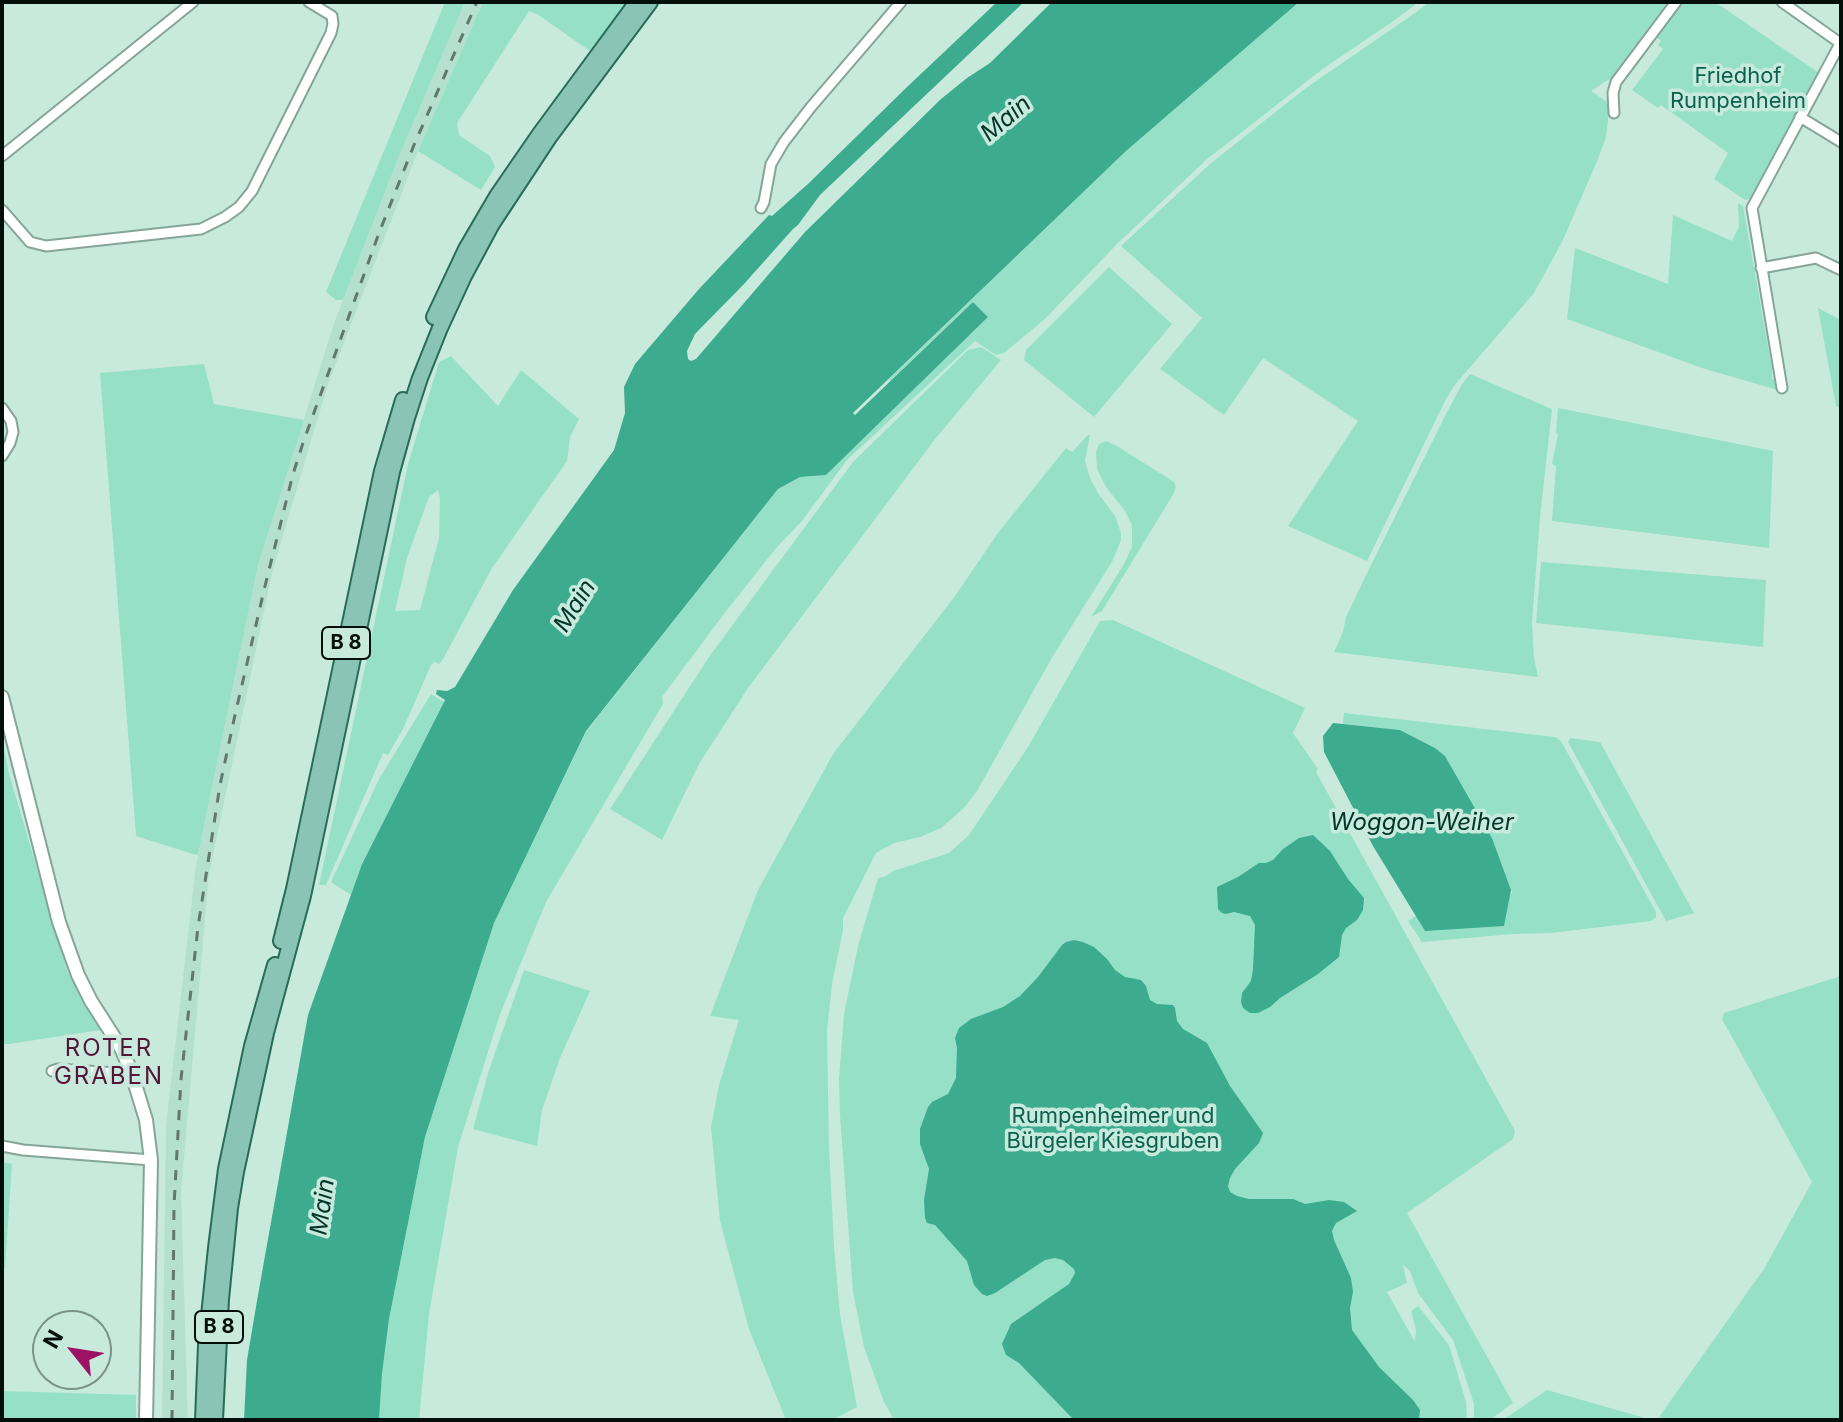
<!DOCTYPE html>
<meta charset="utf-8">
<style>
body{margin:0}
#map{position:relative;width:1843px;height:1422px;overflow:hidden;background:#c8eadd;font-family:Inter,sans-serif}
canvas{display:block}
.frame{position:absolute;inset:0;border:4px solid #040f0b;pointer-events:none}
.north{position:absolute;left:32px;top:1310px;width:80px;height:80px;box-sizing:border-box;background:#c8eadd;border:2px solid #7a9289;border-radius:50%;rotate:300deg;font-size:22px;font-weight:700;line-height:32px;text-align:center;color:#040f0b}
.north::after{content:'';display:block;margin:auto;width:28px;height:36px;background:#9c1364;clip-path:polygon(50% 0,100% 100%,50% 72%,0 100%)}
</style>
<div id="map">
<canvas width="1843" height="1422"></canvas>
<div class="frame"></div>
<div class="north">N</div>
</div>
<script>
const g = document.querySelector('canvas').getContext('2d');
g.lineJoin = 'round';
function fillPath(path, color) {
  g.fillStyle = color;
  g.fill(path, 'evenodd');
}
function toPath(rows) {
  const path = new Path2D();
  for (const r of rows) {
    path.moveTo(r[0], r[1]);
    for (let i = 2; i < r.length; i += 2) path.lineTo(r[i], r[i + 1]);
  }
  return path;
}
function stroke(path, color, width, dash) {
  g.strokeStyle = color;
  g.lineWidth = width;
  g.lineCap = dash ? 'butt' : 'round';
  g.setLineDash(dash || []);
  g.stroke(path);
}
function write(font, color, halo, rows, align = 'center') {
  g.font = font + ' Inter,sans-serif';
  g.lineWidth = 7;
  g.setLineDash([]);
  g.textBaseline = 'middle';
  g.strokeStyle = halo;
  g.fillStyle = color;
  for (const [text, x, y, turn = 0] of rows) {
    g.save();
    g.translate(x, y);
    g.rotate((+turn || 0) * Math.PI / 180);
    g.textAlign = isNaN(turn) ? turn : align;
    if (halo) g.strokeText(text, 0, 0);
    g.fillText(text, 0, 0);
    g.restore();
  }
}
const built = toPath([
 [465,2,483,2,418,151,328,384,273,569,209,874,181,1193,188,1420,162,1420,166,1125,196,865,258,565,334,323,397,161]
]);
const green = toPath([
 [445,2,465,2,397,161,343,300,336,300,326,292],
 [483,2,628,2,590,51,537,14,529,11,457,123,459,135,490,156,495,167,481,190,418,151],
 [1299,2,1419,2,1392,22,1324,68,1206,160,1118,243,1045,319,1004,353,996,355,975,341,847,460,802,521,777,547,727,610,662,697,663,704,546,902,500,1014,458,1147,429,1314,419,1420,379,1420,382,1374,389,1319,425,1137,494,923,586,732,778,489,800,477,826,475,988,317,973,302,890,381,889,379,1126,151],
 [1429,2,1670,2,1617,74,1591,91,1610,104,1606,137,1598,159,1562,242,1534,293,1454,386,1445,401,1367,561,1288,526,1358,421,1263,358,1224,415,1160,369,1202,318,1121,246,1210,164,1278,110,1306,88,1415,13],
 [1683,2,1715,2,1819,73,1751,199,1745,200,1714,179,1728,153,1661,105,1658,108,1632,90,1663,49,1658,45,1661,41,1656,37],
 [1738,203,1743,206,1772,369,1772,379,1776,379,1778,390,1705,369,1567,319,1575,248,1668,284,1673,215,1732,241,1739,227],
 [1109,267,1172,324,1094,417,1024,360,1026,350],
 [1818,308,1841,320,1841,408,1836,406],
 [981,347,1001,360,936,438,748,688,699,764,662,840,610,809,711,654,853,462,968,350],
 [451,356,498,406,521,370,579,419,570,437,567,461,492,568,442,661,439,664,435,662,431,665,403,729,388,755,383,753,326,885,319,885,408,464,439,362],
 [438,490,440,499,439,538,420,610,395,611,407,558,429,497],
 [204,364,214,404,304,420,258,565,198,855,193,854,136,836,100,373],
 [1470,374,1552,409,1540,517,1532,623,1534,658,1538,677,1334,652,1343,632,1346,617,1369,569,1445,416,1462,384],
 [1558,408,1773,451,1769,548,1552,521,1556,466,1552,464,1558,434,1556,433],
 [1088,435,1090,435,1085,461,1090,478,1098,493,1115,516,1121,533,1121,540,1113,560,1053,656,977,791,964,808,941,828,920,837,894,843,876,853,843,918,843,930,832,984,827,1032,829,1147,834,1246,840,1315,857,1407,832,1420,786,1420,749,1329,720,1221,711,1127,719,1085,739,1020,710,1016,758,890,833,754,955,596,998,533,1066,448,1072,452],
 [1106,441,1117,446,1174,482,1176,487,1174,493,1102,611,1091,617,1124,564,1132,547,1132,525,1125,511,1106,487,1097,469,1096,452,1099,444],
 [1541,562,1766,580,1763,647,1536,623],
 [1113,620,1305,708,1293,733,1318,769,1316,772,1515,1131,1513,1139,1407,1213,1513,1403,1490,1420,1474,1420,1474,1404,1453,1340,1418,1293,1410,1271,1403,1265,1407,1283,1387,1292,1415,1342,1416,1330,1411,1311,1418,1306,1449,1345,1466,1402,1467,1420,894,1420,884,1402,864,1347,853,1292,840,1115,839,1079,844,1014,858,946,878,878,886,876,893,871,949,853,969,835,1028,747,1100,621],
 [431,694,444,702,362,864,351,895,331,882,379,779],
 [1344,713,1555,737,1561,741,1656,912,1656,917,1651,921,1551,933,1513,934,1422,942,1408,921,1416,916,1425,931,1512,893,1511,890,1492,838,1445,756,1435,748,1400,730,1343,724],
 [1570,738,1600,742,1694,913,1666,921,1568,742],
 [2,739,9,774,68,973,100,1030,9,1044,2,1044],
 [524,970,590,991,560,1058,542,1110,537,1146,473,1129,489,1070],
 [1841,976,1841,1420,1668,1420,1659,1417,1764,1269,1812,1182,1722,1019,1724,1013],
 [2,1162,12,1164,5,1268,2,1268],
 [1547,1390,1652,1420,1503,1420],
 [2,1391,136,1395,136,1420,2,1420]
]);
const water = toPath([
 [997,2,1024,2,820,195,798,225,793,229,744,284,695,334,687,351,688,359,691,361,696,359,805,232,941,99,967,78,990,63,1052,2,1299,2,1126,151,853,413,855,415,973,302,988,317,826,475,800,477,778,489,586,731,494,923,425,1137,389,1319,382,1374,379,1420,244,1420,247,1360,258,1295,308,1015,362,864,445,700,436,694,437,690,447,691,455,687,513,590,614,450,625,413,624,387,635,364,699,289,769,215,772,216,809,183,906,88],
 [1333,723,1400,730,1435,748,1445,756,1492,838,1511,890,1504,926,1425,931,1373,846,1324,752,1323,736],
 [1313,835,1330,851,1348,879,1364,898,1363,910,1357,920,1346,928,1342,935,1339,957,1318,974,1280,998,1270,1007,1258,1013,1250,1013,1243,1008,1241,1002,1242,993,1251,981,1253,969,1255,925,1250,916,1234,912,1226,914,1222,913,1218,909,1217,887,1238,877,1259,863,1266,863,1273,860,1283,849,1299,838],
 [1074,940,1083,942,1094,947,1107,959,1115,970,1125,977,1141,980,1146,986,1150,1000,1157,1004,1173,1005,1175,1008,1177,1021,1183,1029,1207,1043,1230,1086,1263,1133,1259,1143,1235,1169,1230,1178,1228,1186,1230,1192,1237,1196,1249,1199,1293,1199,1305,1204,1329,1200,1344,1202,1357,1211,1336,1223,1332,1231,1334,1240,1351,1278,1353,1292,1350,1308,1352,1330,1379,1367,1413,1400,1420,1410,1419,1420,1074,1420,1019,1363,1006,1355,1002,1344,1011,1324,1069,1284,1075,1273,1074,1269,1063,1260,1055,1258,1045,1260,995,1293,987,1296,982,1294,974,1285,967,1261,935,1225,927,1223,925,1218,924,1200,929,1169,920,1144,920,1129,928,1107,932,1102,948,1094,956,1078,957,1048,955,1038,959,1028,971,1019,1003,1007,1020,996,1038,977,1062,945,1066,942]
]);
const street = toPath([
 [1782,2,1840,43],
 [1614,113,1613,93,1616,82,1676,2],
 [1800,117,1841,142],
 [2,156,193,2],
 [761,208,764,202,771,164,784,142,811,107,901,2],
 [2,210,30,242,46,246,201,229,225,217,239,207,252,191,331,33,333,24,332,16,309,2],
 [1761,268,1816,258,1841,270],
 [1782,388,1752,208,1841,42],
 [2,408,11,421,13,432,10,443,2,456],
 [52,1071,58,1069,115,1073,131,1071],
 [2,1146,23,1150,151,1160]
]);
const secondary = toPath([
 [2,697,59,922,78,975,91,1001,121,1048,131,1071,146,1120,151,1160,146,1420]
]);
const primary = toPath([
 [434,317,466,249,497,196,539,135,637,2],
 [281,941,294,889,382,471,403,400],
 [203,1420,206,1345,216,1248,226,1169,252,1046,275,965],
 [215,1420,221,1299,230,1208,236,1172,266,1033,303,896,392,472,407,418,420,378,440,328,464,276,492,224,550,136,650,2]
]);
const rail = toPath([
 [172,1420,174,1206,181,1079,198,927,220,785,235,715,265,586,293,474,303,443,379,233,414,145,477,2]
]);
const shields = [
 [346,643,48],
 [219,1327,48]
];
const shieldNames = [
 ["B 8",346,643],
 ["B 8",219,1327]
];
const parkNames = [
 ["Friedhof",1738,76],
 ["Rumpenheim",1738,101],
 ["Rumpenheimer und",1113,1116],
 ["Bürgeler Kiesgruben",1113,1141]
];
const waterNames = [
 ["Main",1006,119,-40],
 ["Main",575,606,-58],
 ["Woggon-Weiher",1422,823],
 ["Main",323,1207,-82]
];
const neighbourhoodNames = [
 ["ROTER",109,1049],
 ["GRABEN",109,1077]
];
fillPath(built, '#b5e0d0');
fillPath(green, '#96e0c7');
fillPath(water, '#3dab8d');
stroke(street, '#85a599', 13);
stroke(secondary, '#85a599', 16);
stroke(primary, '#286b58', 18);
stroke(street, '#fff', 9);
stroke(secondary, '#fff', 12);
stroke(primary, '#89c4b4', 14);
stroke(rail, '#61776f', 3, [10, 10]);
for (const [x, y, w] of shields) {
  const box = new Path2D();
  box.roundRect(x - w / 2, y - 16, w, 32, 6);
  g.fillStyle = '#c8eadd';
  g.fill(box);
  stroke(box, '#040f0b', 2);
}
write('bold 20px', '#040f0b', null, shieldNames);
write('22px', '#0a624e', '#c8eadd', parkNames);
write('italic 24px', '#023529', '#c8eadd', waterNames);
g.letterSpacing = '2px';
write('24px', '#541537', '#c8eadd', neighbourhoodNames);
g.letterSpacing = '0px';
</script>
